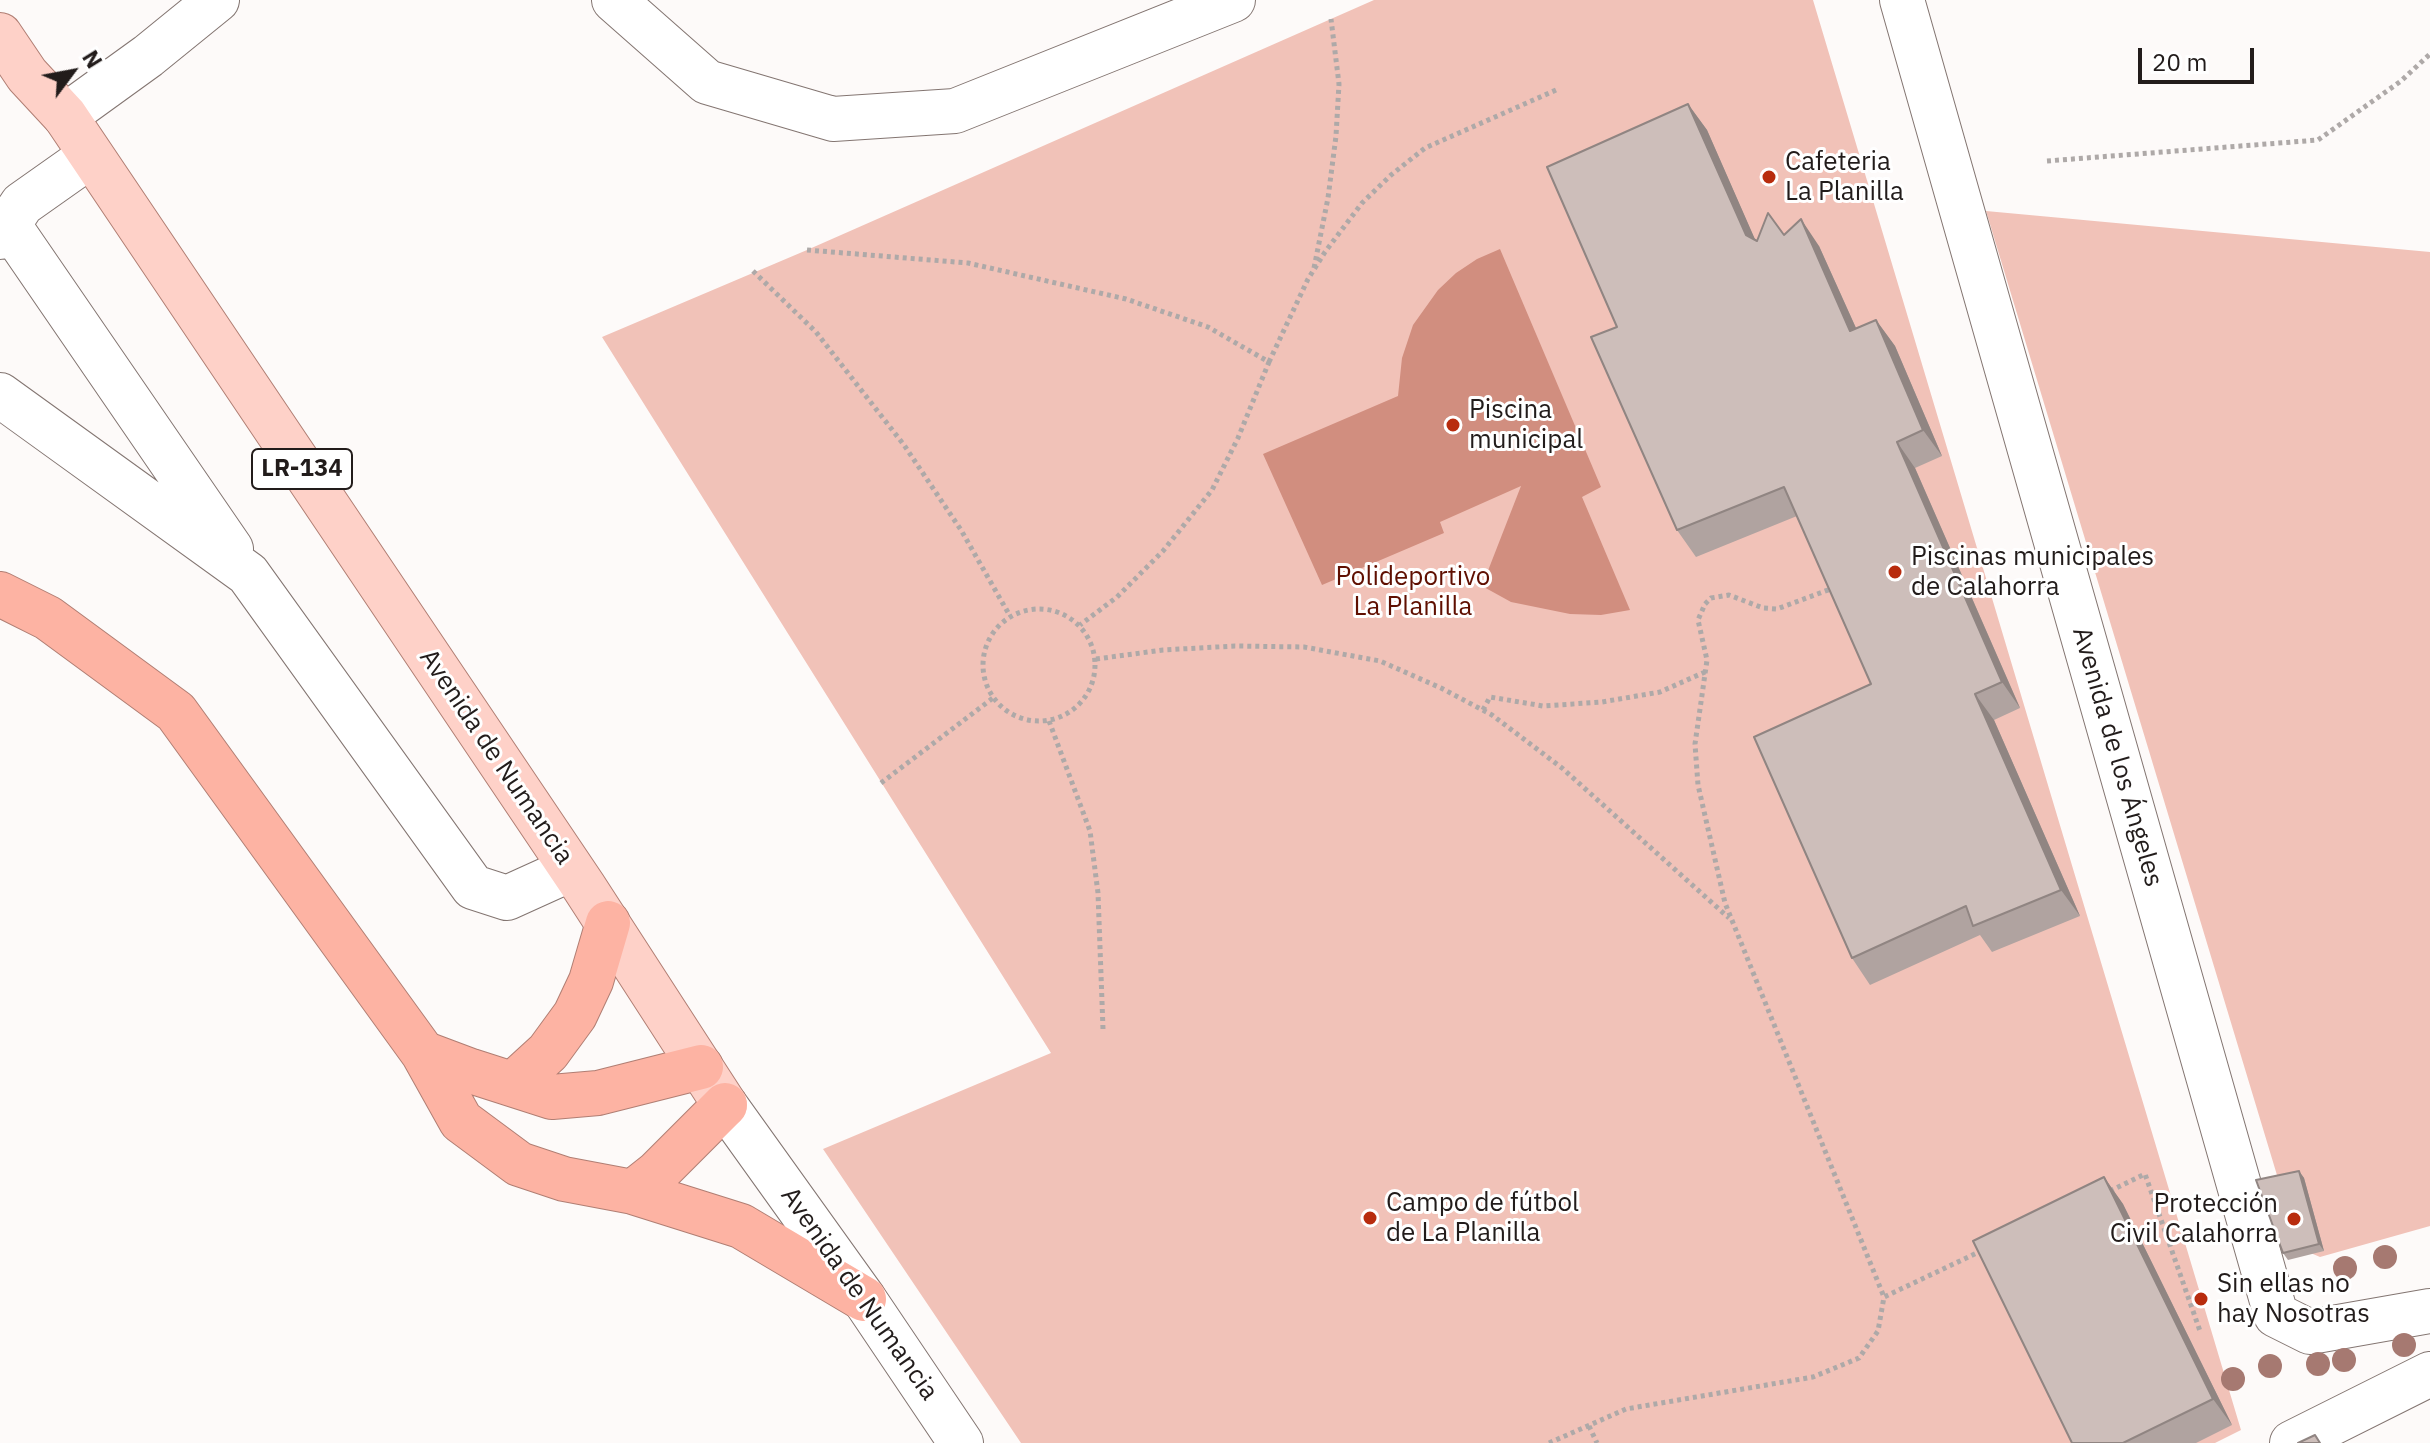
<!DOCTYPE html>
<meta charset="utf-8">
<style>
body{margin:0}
#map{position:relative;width:2430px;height:1443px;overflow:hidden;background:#fdfaf9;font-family:"IBM Plex Sans",sans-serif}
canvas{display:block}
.north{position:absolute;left:32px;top:32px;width:80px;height:80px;-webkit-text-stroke:6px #fff;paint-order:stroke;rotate:58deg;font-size:22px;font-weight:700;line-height:32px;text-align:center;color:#221c1b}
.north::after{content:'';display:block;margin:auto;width:28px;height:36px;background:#221c1b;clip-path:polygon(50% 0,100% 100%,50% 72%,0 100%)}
.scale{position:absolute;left:2138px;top:48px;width:116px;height:36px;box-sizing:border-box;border:4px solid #221c1b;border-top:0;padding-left:10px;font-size:24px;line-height:28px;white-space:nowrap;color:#221c1b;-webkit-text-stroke:6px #fff;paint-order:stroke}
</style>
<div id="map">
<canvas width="2430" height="1443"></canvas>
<div class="north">N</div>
<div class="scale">20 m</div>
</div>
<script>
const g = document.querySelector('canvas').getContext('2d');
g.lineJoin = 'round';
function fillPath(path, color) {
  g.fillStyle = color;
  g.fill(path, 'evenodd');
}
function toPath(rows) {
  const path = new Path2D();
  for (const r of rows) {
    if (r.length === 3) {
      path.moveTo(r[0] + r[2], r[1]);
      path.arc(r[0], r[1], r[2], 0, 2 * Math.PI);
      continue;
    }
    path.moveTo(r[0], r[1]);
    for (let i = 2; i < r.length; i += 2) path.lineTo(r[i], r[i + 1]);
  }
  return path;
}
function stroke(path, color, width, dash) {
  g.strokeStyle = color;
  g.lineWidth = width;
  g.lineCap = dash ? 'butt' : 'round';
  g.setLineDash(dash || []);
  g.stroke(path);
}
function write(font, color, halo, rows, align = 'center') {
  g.font = font + ' "IBM Plex Sans",sans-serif';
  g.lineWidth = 6;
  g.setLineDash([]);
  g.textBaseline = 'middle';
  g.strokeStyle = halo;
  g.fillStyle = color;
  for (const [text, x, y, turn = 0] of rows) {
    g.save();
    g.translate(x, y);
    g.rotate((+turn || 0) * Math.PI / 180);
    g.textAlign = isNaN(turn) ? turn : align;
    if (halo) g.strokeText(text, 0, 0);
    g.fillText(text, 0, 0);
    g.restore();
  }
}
const green = toPath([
 [1374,0,1813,0,2241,1430,2215,1443,1021,1443,823,1149,1051,1053,602,337,807,250],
 [1986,211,2430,252,2430,1226,2320,1257,2299,1248]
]);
const water = toPath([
 [1500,249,1601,487,1582,497,1630,610,1601,615,1570,614,1511,602,1482,586,1521,486,1440,522,1444,533,1322,585,1263,454,1398,396,1402,358,1413,325,1438,290,1456,273,1477,259]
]);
const path = toPath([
 [2047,161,2318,140,2401,81,2430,54],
 [807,250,968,263,1126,299,1208,327,1269,362,1238,438,1212,490,1163,551,1117,597,1080,625],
 [1314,268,1328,198,1336,136,1339,84,1331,19],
 [753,271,816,332,904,445,961,530,1010,616],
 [1269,362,1308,279,1325,252,1362,203,1391,175,1425,148,1556,90],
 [1836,587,1777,609,1763,608,1729,595,1711,598,1705,604,1698,620,1707,660,1695,744,1698,785,1725,903,1884,1297],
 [1039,665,56],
 [1096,659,1163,650,1235,646,1304,647,1380,661,1441,688,1492,715,1562,768,1729,918],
 [1483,710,1490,697,1543,706,1602,702,1660,692,1705,672],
 [1049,721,1090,831,1098,893,1103,1029],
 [881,783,993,698],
 [2110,1191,2145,1174,2200,1331],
 [1589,1426,1597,1443],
 [1549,1443,1626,1409,1813,1377,1859,1358,1878,1331,1884,1297,1981,1251]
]);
const minor = toPath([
 [614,0,707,82,833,119,955,111,1233,0],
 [1902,0,2276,1315,2310,1332,2430,1311],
 [65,116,148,56,217,0],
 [8,224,231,549],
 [0,237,22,204,90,156],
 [0,395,248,574,473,887,507,898,571,869],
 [725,1105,864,1299,961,1443],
 [2292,1443,2430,1374]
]);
const major = toPath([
 [0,35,27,75,65,116,584,887,725,1105]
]);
const highway = toPath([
 [0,594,48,618,176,712,423,1053,461,1121,519,1164,564,1179,633,1192,741,1226,864,1299],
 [423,1053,471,1071,552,1097,598,1093,701,1067],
 [513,1084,548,1052,575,1015,591,981,608,923],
 [633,1192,657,1173,725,1105]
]);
const trees = [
 [2385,1257],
 [2345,1268],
 [2404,1345],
 [2344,1360],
 [2318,1364],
 [2270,1366],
 [2233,1379]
];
const wall = toPath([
 [1688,104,1707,130,1755,240,1757,241,1784,235,1819,246,1856,328,1876,320,1895,346,1942,456,1915,468,2020,708,1994,720,2080,916,1992,952,1980,935,1870,985,1852,958,1871,684,1797,516,1696,557,1677,530,1617,327],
 [2299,1171,2304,1178,2324,1251,2288,1260,2283,1253],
 [2104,1177,2123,1204,2232,1425,2196,1443,2072,1443]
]);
const shadedWall = toPath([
 [1688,104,1707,130,1765,262,1746,235],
 [1801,219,1819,246,1869,357,1850,331],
 [1876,320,1895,346,1942,456,1923,430],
 [1897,442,1915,468,2020,708,2002,682],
 [1975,694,1994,720,2080,916,2061,890],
 [2299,1171,2304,1178,2324,1251,2319,1244],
 [2104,1177,2123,1204,2232,1425,2213,1399]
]);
const building = toPath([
 [1688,104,1746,235,1757,241,1768,213,1784,235,1801,219,1850,331,1876,320,1923,430,1897,442,2002,682,1975,694,2061,890,1973,926,1966,906,1852,958,1754,737,1871,684,1784,487,1677,530,1591,337,1617,327,1547,167,1688,104],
 [2299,1171,2319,1244,2283,1253,2256,1180,2299,1171],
 [2104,1177,2213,1399,2123,1443,2072,1443,1973,1241,2104,1177],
 [2315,1435,2320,1443,2298,1443,2315,1435]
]);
const markers = [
 [1769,177,8,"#b82c0e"],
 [1453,425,8,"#b82c0e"],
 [1895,572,8,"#b82c0e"],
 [1370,1218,8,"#b82c0e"],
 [2294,1219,8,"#b82c0e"],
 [2201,1299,8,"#b82c0e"]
];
const shields = [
 [302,469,100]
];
const shieldNames = [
 ["LR-134",302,469]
];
const poiNames = [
 ["Cafeteria",1785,162],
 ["La Planilla",1785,192],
 ["Piscina",1469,410],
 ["municipal",1469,440],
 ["Piscinas municipales",1911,557],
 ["de Calahorra",1911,587],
 ["Campo de fútbol",1386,1203],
 ["de La Planilla",1386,1233],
 ["Protección",2278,1204,"right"],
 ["Civil Calahorra",2278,1234,"right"],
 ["Sin ellas no",2217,1284],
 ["hay Nosotras",2217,1314]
];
const parkNames = [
 ["Polideportivo",1413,577],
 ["La Planilla",1413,607]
];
const streetNames = [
 ["Avenida de Numancia",496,757,56],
 ["Avenida de los Ángeles",2117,757,74],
 ["Avenida de Numancia",859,1294,55]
];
fillPath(green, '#f1c2b8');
fillPath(water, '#d18e7f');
stroke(minor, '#837571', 46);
stroke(major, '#b07e73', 46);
stroke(highway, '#b07e73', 46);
stroke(path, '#aea9a8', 5, [4, 4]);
stroke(minor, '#fff', 44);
stroke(major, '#fed1c8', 44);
stroke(highway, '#fdb3a3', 44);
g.fillStyle = '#a67971';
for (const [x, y] of trees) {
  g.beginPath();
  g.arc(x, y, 12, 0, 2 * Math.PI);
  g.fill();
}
fillPath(wall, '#b0a3a0');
fillPath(shadedWall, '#908582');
fillPath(building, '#cdbeba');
stroke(building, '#908582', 2);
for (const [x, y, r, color] of markers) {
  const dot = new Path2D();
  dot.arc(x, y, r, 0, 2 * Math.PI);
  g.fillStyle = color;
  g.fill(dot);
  stroke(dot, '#fff', 3);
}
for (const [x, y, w] of shields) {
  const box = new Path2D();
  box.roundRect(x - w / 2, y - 20, w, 40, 6);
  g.fillStyle = '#fff';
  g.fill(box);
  stroke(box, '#221c1b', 2);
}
write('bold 24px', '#221c1b', null, shieldNames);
write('26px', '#221c1b', '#fff', poiNames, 'left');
write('26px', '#5f0f01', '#fff', parkNames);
write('26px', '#221c1b', '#fff', streetNames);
</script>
